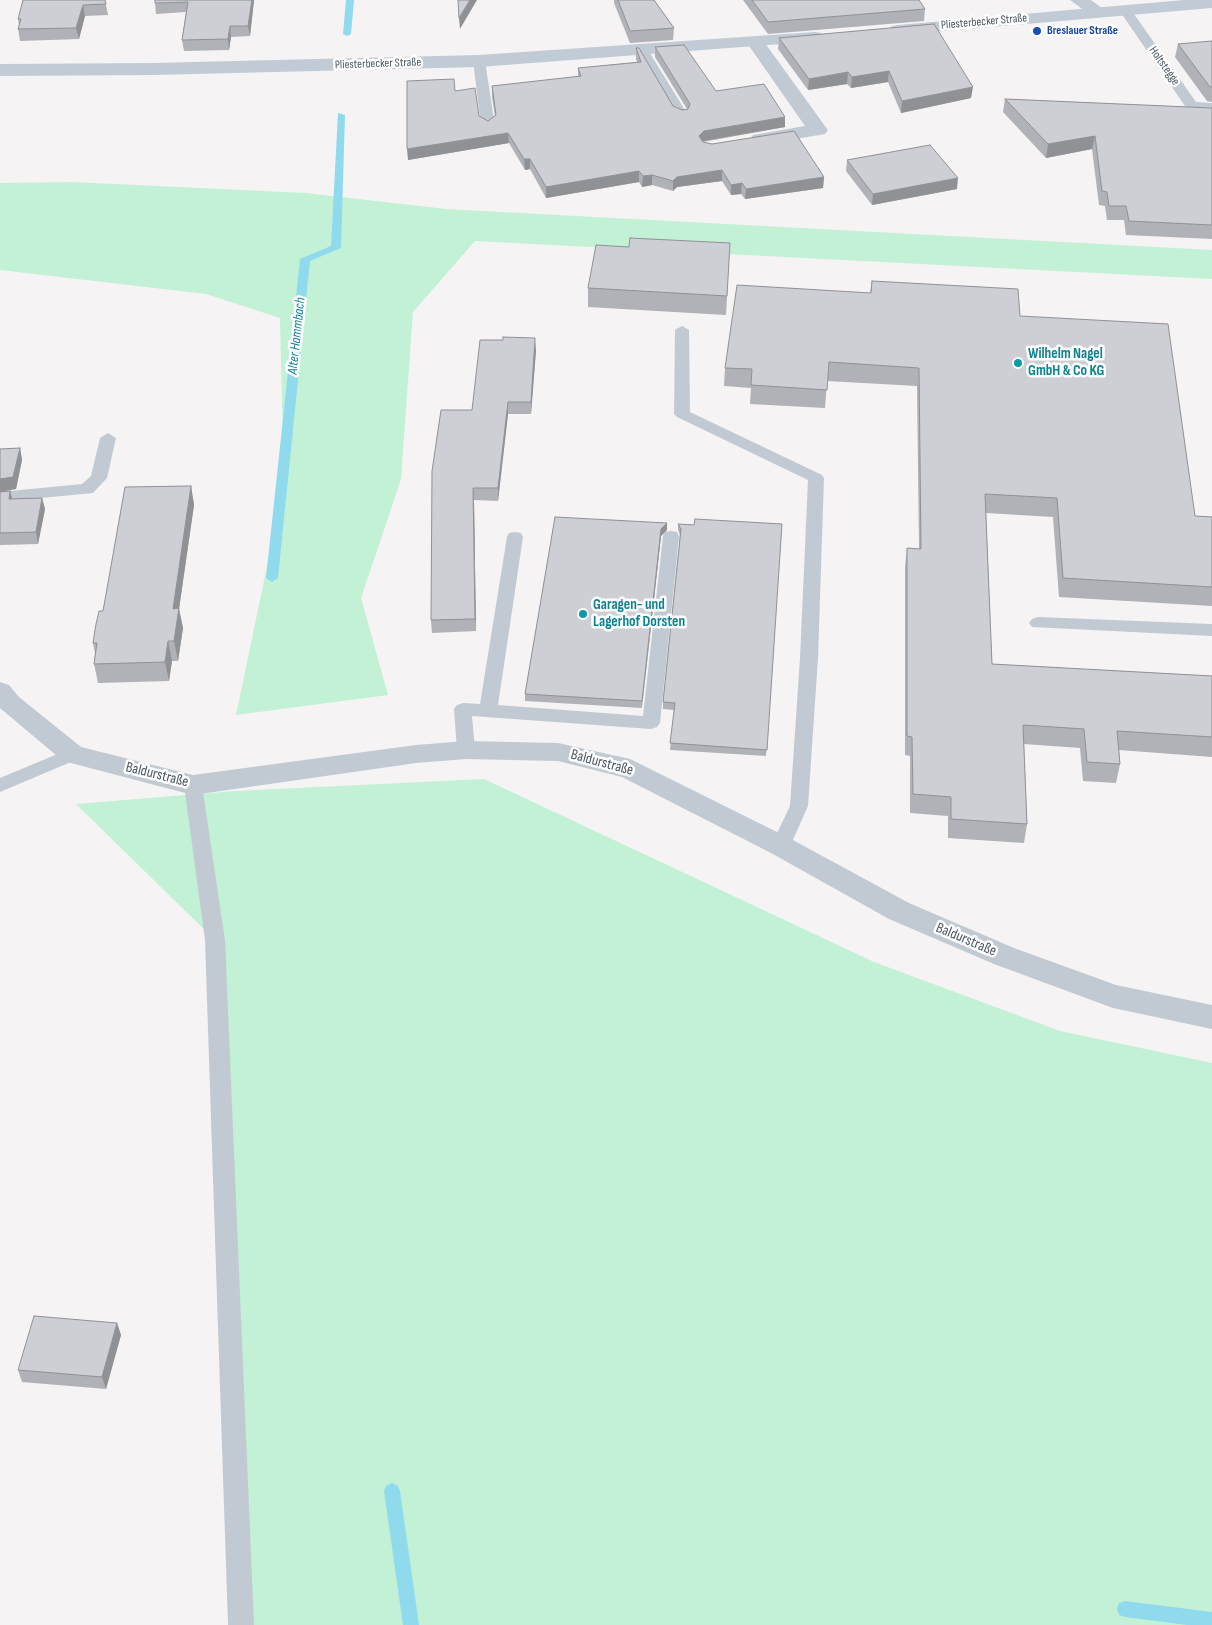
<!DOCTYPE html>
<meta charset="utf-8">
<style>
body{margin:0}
canvas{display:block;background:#f5f3f3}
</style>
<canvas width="1212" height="1625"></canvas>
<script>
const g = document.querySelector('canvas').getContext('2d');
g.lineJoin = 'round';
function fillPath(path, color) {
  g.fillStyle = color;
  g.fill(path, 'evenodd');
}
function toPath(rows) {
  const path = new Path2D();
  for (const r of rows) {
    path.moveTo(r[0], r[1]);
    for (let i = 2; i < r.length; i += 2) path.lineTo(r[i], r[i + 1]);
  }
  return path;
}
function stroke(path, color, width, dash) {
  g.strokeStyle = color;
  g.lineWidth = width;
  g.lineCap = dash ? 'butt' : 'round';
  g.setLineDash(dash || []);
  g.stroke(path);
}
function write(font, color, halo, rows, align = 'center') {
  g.font = font + ' "Sofia Sans Condensed",sans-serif';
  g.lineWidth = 5;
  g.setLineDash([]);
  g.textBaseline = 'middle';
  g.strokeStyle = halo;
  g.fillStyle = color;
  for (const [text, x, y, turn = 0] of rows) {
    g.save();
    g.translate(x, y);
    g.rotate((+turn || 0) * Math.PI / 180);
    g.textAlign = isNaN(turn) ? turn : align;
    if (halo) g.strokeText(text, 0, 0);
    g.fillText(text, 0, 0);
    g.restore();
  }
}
const green = toPath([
 [72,182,306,193,446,209,1212,250,1212,279,475,241,413,312,401,479,361,598,388,695,236,715,284,485,280,318,206,294,0,270,0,183],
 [484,779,874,962,1060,1031,1212,1063,1212,1625,241,1625,215,940,76,804,235,791]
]);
const stream = toPath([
 [346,0,354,0,351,34,347,36,343,34,346,0],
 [338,113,345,115,341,248,310,261,278,578,272,582,266,578,300,259,331,246,338,113],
 [392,1483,398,1486,400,1491,419,1625,403,1625,384,1491,386,1486,392,1483],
 [1125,1601,1212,1612,1212,1625,1187,1625,1125,1617,1119,1615,1117,1609,1119,1603,1125,1601]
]);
const service = toPath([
 [1125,6,1129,7,1196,102,1212,103,1212,111,1187,109,1119,10,1125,6],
 [642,46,648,50,688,115,686,118,681,119,674,115,636,50,642,46],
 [479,57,485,61,495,126,488,130,481,126,473,61,479,57],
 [682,326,689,330,690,412,822,475,824,478,818,658,808,806,788,851,781,853,774,851,771,846,790,806,800,658,808,480,677,417,674,414,675,330,682,326],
 [108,433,116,438,107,478,93,493,0,502,0,492,82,484,91,476,100,438,108,433],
 [671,531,677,532,679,536,660,723,657,727,651,729,472,716,475,750,472,755,466,756,460,755,457,750,454,709,457,705,463,703,480,704,507,537,509,533,515,532,521,533,523,537,498,705,643,716,663,536,665,532,671,531],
 [1038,617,1212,624,1212,636,1032,627,1029,623,1032,619,1038,617],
 [72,748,78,749,81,754,78,759,0,792,0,778,72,748],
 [193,778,200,780,202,785,225,940,254,1625,228,1625,205,940,184,785,186,780,193,778]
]);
const minor = toPath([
 [1070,0,1091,0,1107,12,1104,16,1098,17,1092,16,1070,0],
 [756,37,762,39,825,126,828,130,825,134,760,145,753,143,750,139,753,135,805,126,747,43,750,39,756,37],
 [0,682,9,685,19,697,81,747,193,775,416,745,466,741,558,743,630,759,791,839,909,903,1014,948,1116,985,1212,1005,1212,1029,1113,1008,994,964,889,919,771,853,622,777,558,761,466,759,416,763,193,795,63,761,0,708,0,682]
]);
const secondary = toPath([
 [1184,0,1212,0,1212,8,898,35,892,34,889,30,892,26,898,25,1184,0],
 [815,32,821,33,824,37,821,41,479,67,153,75,0,76,0,64,153,63,479,55,815,32]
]);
const wall = toPath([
 [105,0,108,15,85,16,79,39,20,41,18,29,19,25,18,19],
 [254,0,250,36,231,37,229,50,184,51,182,40,186,12,156,14,155,3],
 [614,0,654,0,674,28,673,40,630,43,614,3],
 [743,0,919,0,925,9,924,21,768,34],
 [934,24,971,98,901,113,888,82,851,88,847,84,808,90,778,49,779,38],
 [1212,41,1212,102,1207,101,1175,57,1178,44],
 [655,47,716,91,785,127,703,142,824,177,823,188,745,199,741,194,731,195,722,181,677,187,673,191,652,185,642,187,639,182,546,198,530,169,525,170,509,143,408,160,455,91,479,116,488,121,495,116,492,97,492,86,578,77,578,68,637,62,636,59,636,48,673,106,682,110,687,109,655,57],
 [1005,99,1212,108,1212,239,1126,235,1124,220,1107,220,1105,206,1099,205,1092,149,1046,158,1003,112],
 [847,160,957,189,872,205,846,171],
 [729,261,726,315,588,307,588,288],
 [872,281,1020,316,1195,516,1212,517,1212,606,1059,597,1053,517,986,513,992,664,1212,676,1212,757,1119,750,1120,764,1116,783,1083,781,1080,748,1024,744,1027,824,1024,843,948,838,948,816,910,813,910,756,905,755,905,567,907,548,919,549,917,386,827,381,825,408,750,404,751,388,724,386,725,368,870,293],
 [503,340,536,350,531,414,508,414,498,501,474,500,476,631,432,633,431,620,472,410],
 [20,448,22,460,16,489,1,491,10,491,12,499,42,498,45,509,38,544,0,545,0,449],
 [191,486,194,505,179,609,183,628,178,661,172,661,169,681,98,683,94,664,95,653,93,643,103,611],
 [555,517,667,530,661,536,642,708,525,701,525,694],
 [678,524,694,525,782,524,766,756,670,750,674,710,663,709,663,702,680,535,678,530],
 [117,1323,121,1335,106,1389,22,1382,18,1370]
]);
const shadedWall = toPath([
 [252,0,254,0,250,36,248,26],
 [470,0,477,0,460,29,459,18],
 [83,5,85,16,79,39,76,28],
 [230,26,231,37,229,50,228,39],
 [889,71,888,82,851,88,852,77],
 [848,72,847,84,808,90,809,79],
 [973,87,971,98,901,113,902,101],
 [785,117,785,127,703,141,699,147,699,136,704,131],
 [508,133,509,143,408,160,407,149],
 [1095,136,1092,149,1046,158,1048,144],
 [524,159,530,159,530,169,525,170],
 [722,170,722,181,677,187,673,191,673,181,677,177],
 [639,171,639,182,546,198,546,187],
 [652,175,652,185,642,187,643,176],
 [824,177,823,188,745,199,746,189],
 [958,178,957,189,872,205,873,194],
 [742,183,741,194,731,195,731,185],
 [535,338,536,350,531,414,531,402],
 [508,402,508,414,498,501,498,488],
 [20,448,22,460,16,489,0,492,0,479],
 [191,486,194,505,179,609,183,628,178,661,174,641,173,609],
 [473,488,474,500,476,631,475,619],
 [10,491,13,503,9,499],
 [42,498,45,509,38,544,36,532],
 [667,523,667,530,661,536,642,708,661,529],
 [168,641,172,661,169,681,165,662],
 [117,1323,121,1335,106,1389,102,1377]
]);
const building = toPath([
 [23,0,105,0,106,4,83,5,76,28,18,29,21,19,18,19,23,0],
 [155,0,252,0,248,26,230,26,228,39,182,40,188,2,155,3,155,0],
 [458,0,470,0,459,18,458,0],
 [618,0,654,0,674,28,630,31,618,0],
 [752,0,919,0,925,9,768,22,752,0],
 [934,24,973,87,902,101,889,71,852,77,848,72,809,79,779,38,934,24],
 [1212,41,1212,87,1210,87,1178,44,1212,41],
 [684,45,716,91,764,84,785,117,704,131,699,136,703,142,712,144,794,131,824,177,746,189,742,183,731,185,722,170,677,177,673,181,652,175,643,176,639,171,546,187,530,159,524,159,508,133,407,149,407,81,454,79,455,91,475,88,479,116,488,121,496,115,492,86,581,76,578,68,641,62,636,48,639,48,673,106,682,110,688,109,690,104,655,47,684,45],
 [1005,99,1212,108,1212,225,1129,221,1126,206,1109,206,1107,192,1102,191,1095,136,1048,144,1005,99],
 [930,145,958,178,873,194,847,160,930,145],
 [630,238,730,243,727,296,588,288,596,245,629,247,630,238],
 [872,281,1018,289,1020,316,1168,324,1195,516,1212,517,1212,587,1063,578,1057,498,985,494,992,664,1212,676,1212,737,1117,731,1120,764,1087,762,1084,729,1023,725,1027,824,951,819,951,797,913,794,912,737,907,736,907,548,921,549,919,368,829,362,827,390,751,385,752,369,725,368,737,285,871,293,872,281],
 [503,337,535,338,531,402,508,402,498,488,473,488,475,619,431,620,432,471,441,410,472,410,480,340,503,340,503,337],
 [20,448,13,477,0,479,0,449,20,448],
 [191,486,173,609,179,608,174,641,168,641,165,662,94,664,97,643,93,643,96,624,99,611,103,611,125,487,191,486],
 [10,491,9,499,42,498,36,532,0,533,0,492,10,491],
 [555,517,667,523,661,529,642,701,525,694,555,517],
 [695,519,782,524,767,750,670,743,675,703,663,702,681,529,678,524,694,525,695,519],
 [34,1316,117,1323,102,1377,18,1370,34,1316]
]);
const markers = [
 [1037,31,5,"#1a4fb4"],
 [1018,363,5,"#0f9aa8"],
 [583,614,5,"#0f9aa8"]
];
const farStreetnames = [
 ["Pliesterbecker Straße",984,22,-5],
 ["Pliesterbecker Straße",378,64,-2],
 ["Holtstegge",1164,66,55]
];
const farTransitnames = [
 ["Breslauer Straße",1047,31]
];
const farWaternames = [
 ["Alter Hammbach",297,336,-84]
];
const cultureNames = [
 ["Wilhelm Nagel",1028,354],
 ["GmbH & Co KG",1028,371],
 ["Garagen- und",593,605],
 ["Lagerhof Dorsten",593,622]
];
const streetNames = [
 ["Baldurstraße",602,763,15],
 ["Baldurstraße",157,775,14],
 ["Baldurstraße",966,940,23]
];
fillPath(green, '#c3f1d5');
fillPath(stream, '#90daee');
fillPath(service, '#c1cad2');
fillPath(minor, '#c1cad2');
fillPath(secondary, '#c1cbd6');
fillPath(wall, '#b0b2b7');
fillPath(shadedWall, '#909195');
fillPath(building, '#cdcfd5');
stroke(building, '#909195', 1);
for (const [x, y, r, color] of markers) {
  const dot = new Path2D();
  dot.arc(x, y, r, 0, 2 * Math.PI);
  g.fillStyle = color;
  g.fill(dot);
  stroke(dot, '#fff', 2);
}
write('12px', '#4a5661', '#fff', farStreetnames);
write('bold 12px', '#164399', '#fff', farTransitnames, 'left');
write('italic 14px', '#0c7c9b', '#fff', farWaternames);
write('bold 15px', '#0d838f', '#fff', cultureNames, 'left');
write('15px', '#4a5661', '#fff', streetNames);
</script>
